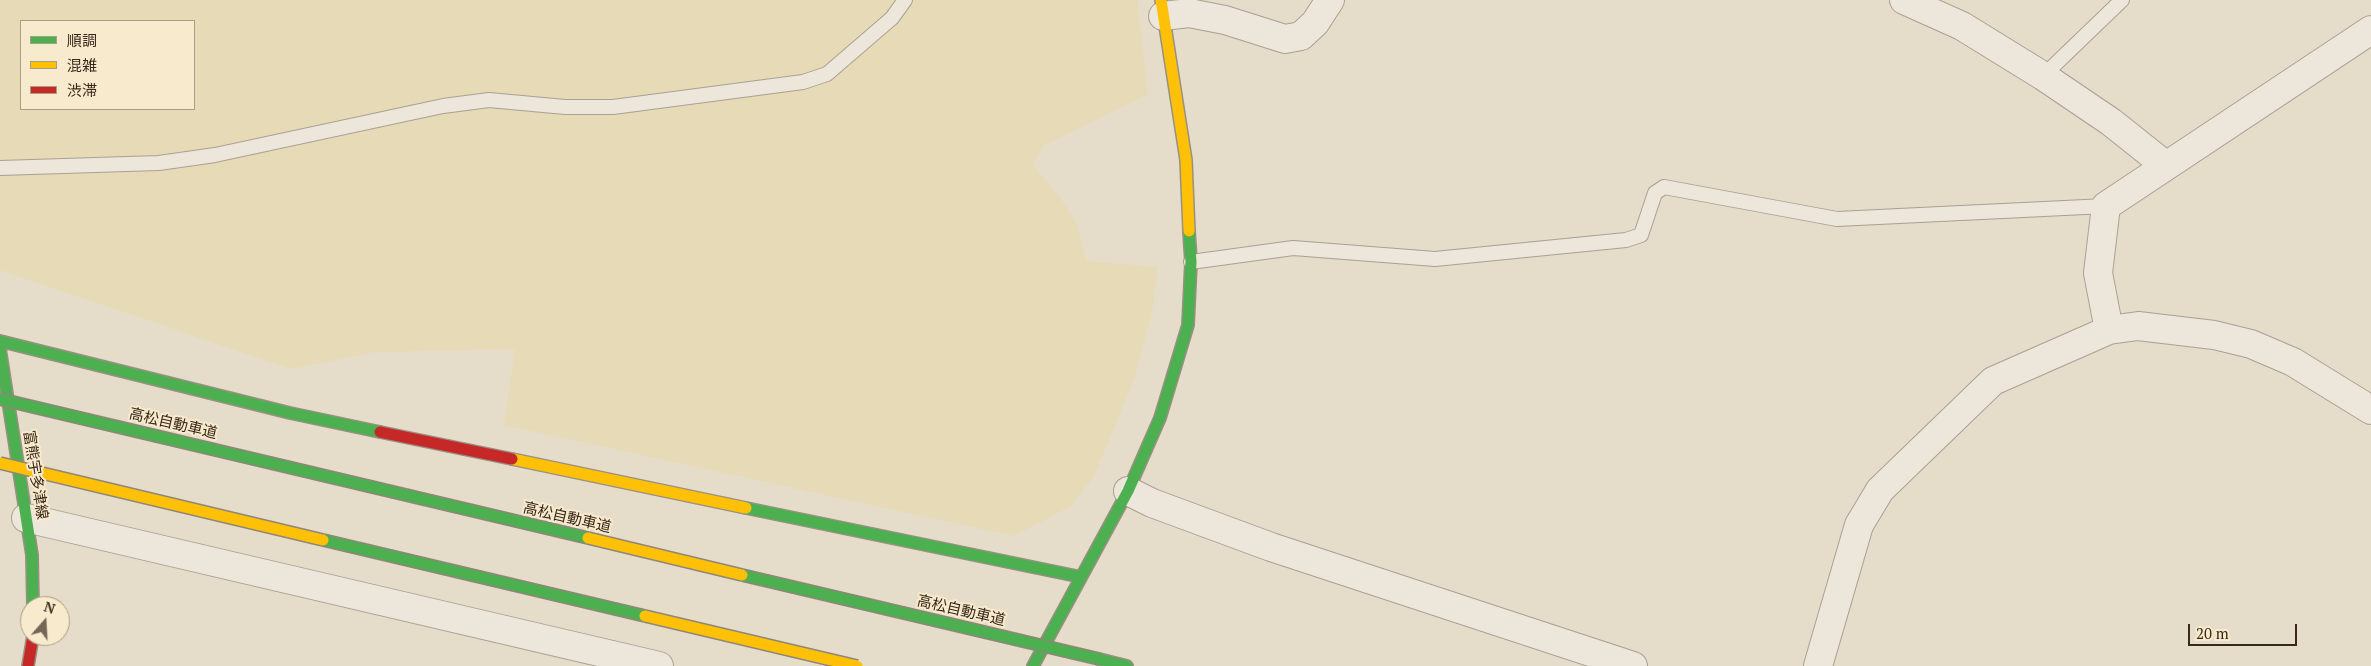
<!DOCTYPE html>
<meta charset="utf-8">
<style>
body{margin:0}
#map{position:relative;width:2371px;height:666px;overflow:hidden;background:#e5dcc9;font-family:"PT Serif","Noto Sans JP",serif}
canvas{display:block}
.legend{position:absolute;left:20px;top:20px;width:175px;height:90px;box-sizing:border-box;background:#f8eacc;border:1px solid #ab9c85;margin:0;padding:6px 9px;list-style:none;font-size:15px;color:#38271a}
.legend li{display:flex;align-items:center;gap:10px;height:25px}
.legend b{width:25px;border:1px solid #ab9c85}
.north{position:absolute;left:20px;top:596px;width:50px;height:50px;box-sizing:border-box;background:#f8eacc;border:1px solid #ab9c85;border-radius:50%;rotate:19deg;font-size:14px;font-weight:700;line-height:20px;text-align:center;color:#38271a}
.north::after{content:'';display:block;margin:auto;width:18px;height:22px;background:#756657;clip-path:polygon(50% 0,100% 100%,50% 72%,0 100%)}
.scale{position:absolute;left:2188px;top:624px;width:109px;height:22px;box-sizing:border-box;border:2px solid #38271a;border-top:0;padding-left:6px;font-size:15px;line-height:18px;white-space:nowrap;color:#38271a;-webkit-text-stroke:4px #f8eacc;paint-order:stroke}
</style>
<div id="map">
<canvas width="2371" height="666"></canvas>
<ul class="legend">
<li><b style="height:6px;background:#4caf50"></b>順調</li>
<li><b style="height:6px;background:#ffc107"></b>混雑</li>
<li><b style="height:6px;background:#c62828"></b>渋滞</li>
</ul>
<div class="north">N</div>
<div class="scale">20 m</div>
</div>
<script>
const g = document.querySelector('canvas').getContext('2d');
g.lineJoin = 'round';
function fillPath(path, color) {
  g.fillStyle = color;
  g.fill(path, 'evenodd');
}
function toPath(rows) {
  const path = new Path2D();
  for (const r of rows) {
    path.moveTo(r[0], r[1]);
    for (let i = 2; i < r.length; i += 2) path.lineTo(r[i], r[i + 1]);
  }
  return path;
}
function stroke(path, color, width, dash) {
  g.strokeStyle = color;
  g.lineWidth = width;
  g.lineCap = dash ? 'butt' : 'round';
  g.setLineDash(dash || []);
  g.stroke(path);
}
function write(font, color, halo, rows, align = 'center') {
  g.font = font + ' "PT Serif","Noto Sans JP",serif';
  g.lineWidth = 4;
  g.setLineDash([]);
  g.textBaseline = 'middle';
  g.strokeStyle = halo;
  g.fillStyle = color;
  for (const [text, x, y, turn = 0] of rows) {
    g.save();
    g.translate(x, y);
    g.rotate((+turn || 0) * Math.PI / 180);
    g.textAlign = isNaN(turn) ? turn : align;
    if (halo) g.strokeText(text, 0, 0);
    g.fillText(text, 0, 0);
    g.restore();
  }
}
const farmland = toPath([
 [0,0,1137,0,1148,94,1043,146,1033,165,1059,196,1076,223,1087,261,1158,267,1152,311,1135,377,1094,476,1071,506,1014,536,504,425,515,349,375,352,291,369,0,270],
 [21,21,194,21,194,109,21,109]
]);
const lane = toPath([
 [2043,76,2122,0],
 [0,168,159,163,215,155,443,106,489,100,565,107,613,107,803,82,827,74,892,18,905,0],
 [1191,262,1293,248,1435,259,1626,240,1641,235,1655,193,1664,187,1837,219,2106,206]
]);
const street = toPath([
 [1904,0,1962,26,2043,76,2111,122,2165,165],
 [1163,16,1189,13,1225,20,1285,39,1301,36,1315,23,1330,0],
 [2109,330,2138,326,2214,335,2251,344,2293,362,2371,410],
 [1128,491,1152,503,1271,547,1633,666],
 [26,518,659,666],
 [1818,666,1859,525,1880,490,1993,381,2109,330,2098,273,2106,206,2371,30]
]);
const fast = toPath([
 [0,341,290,413,380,432],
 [0,349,32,555,33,606],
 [746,508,1081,577],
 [1099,659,1127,666],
 [1033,666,1128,491,1160,418,1188,325,1191,262,1189,231]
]);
const slow = toPath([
 [1161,0,1186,160,1189,231],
 [512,459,746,508]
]);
const jam = toPath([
 [380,432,512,459],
 [28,666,33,636]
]);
const fastBridge = toPath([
 [0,399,588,538],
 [323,540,645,616],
 [742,575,1099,659]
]);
const slowBridge = toPath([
 [0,463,323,540],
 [588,538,742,575],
 [645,616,857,666]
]);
const streetNames = [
 ["高松自動車道",173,424,13],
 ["富熊宇多津線",35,475,81],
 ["高松自動車道",567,518,13],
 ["高松自動車道",961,611,13]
];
fillPath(farmland, '#e7dbb7');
stroke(lane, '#aaa093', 16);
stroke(street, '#aaa093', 30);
stroke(fast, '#999082', 14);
stroke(slow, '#999082', 14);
stroke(jam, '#999082', 14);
stroke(lane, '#ede6db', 14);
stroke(street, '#ede6db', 28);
stroke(fast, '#4caf50', 11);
stroke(slow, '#ffc107', 11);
stroke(jam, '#c62828', 11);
stroke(fastBridge, '#8f8679', 14, []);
stroke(slowBridge, '#8f8679', 14, []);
stroke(fastBridge, '#4caf50', 11);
stroke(slowBridge, '#ffc107', 11);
write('15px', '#38271a', '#f8eacc', streetNames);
</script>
